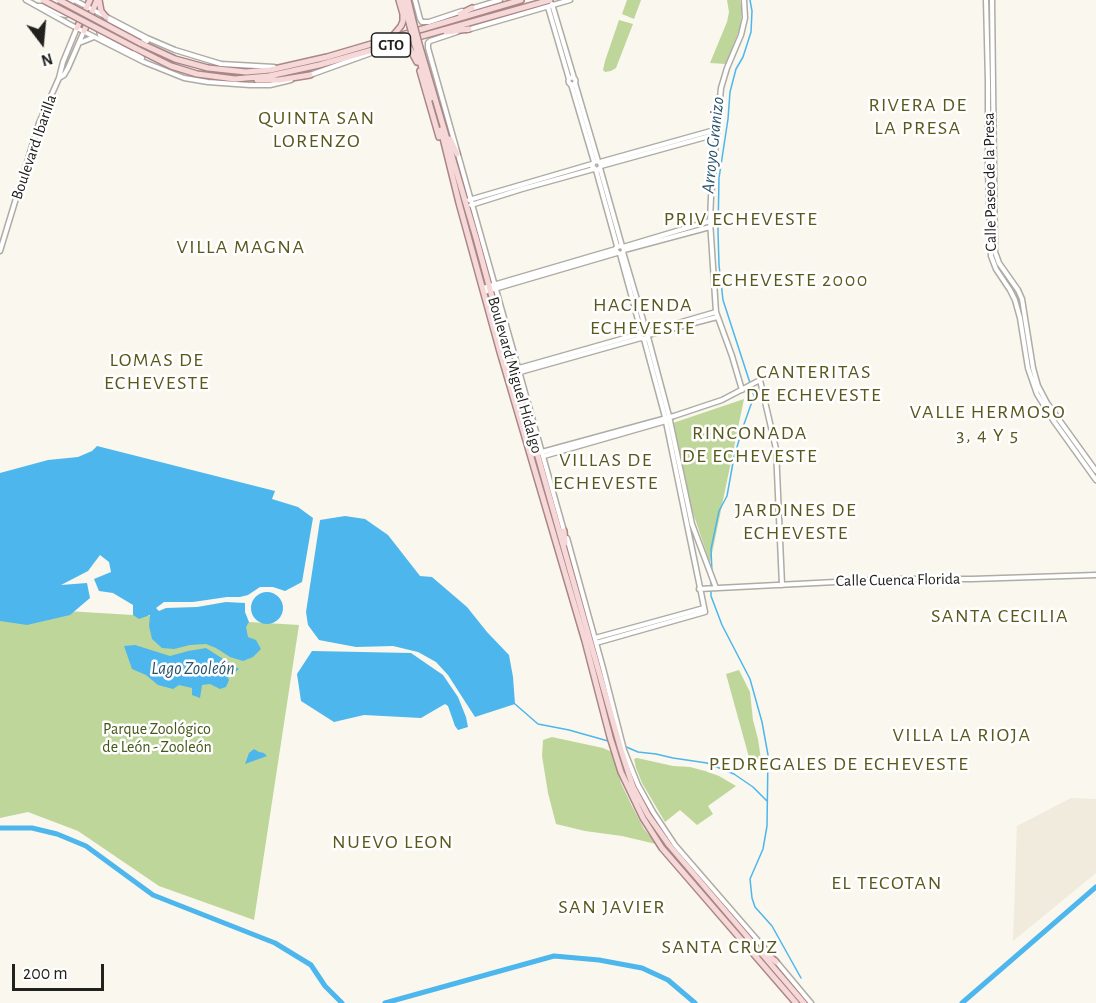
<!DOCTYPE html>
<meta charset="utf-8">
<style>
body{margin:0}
#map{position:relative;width:1096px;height:1003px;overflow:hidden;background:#f9f7ee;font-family:"Alegreya Sans",sans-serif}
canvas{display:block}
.north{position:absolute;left:12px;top:12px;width:60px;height:60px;-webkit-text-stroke:4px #fff;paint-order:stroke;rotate:164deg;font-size:16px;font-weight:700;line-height:24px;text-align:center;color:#21211e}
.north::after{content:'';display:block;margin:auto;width:21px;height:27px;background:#21211e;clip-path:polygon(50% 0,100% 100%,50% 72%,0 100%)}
.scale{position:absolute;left:12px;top:964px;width:92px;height:27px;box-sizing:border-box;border:3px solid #21211e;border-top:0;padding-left:8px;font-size:18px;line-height:21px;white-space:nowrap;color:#21211e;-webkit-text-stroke:4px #fff;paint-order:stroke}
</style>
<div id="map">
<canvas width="1096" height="1003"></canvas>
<div class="north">N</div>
<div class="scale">200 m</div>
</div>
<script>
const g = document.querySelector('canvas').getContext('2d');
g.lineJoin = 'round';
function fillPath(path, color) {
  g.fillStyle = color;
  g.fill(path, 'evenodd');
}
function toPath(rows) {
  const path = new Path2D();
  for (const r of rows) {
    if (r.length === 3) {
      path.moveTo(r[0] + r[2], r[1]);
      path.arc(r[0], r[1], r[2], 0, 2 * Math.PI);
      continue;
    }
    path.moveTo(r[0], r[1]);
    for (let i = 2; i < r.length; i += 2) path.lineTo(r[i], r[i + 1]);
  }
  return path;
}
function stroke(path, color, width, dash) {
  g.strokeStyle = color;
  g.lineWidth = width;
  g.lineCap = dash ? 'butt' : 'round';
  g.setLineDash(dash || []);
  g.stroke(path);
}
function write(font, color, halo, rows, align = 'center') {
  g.font = font + ' "Alegreya Sans",sans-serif';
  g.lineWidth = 5;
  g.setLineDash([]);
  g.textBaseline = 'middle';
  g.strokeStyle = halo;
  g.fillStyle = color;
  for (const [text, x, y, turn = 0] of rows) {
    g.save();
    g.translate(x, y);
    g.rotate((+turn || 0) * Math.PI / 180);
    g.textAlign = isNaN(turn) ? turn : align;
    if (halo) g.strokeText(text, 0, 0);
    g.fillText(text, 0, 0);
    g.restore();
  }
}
const built = toPath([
 [1071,798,1096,799,1096,873,1013,941,1017,826]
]);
const green = toPath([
 [627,0,641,0,634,19,622,14],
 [727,0,740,0,742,11,740,28,726,64,710,63,727,22,729,12],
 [619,20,633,24,616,68,611,71,605,72,603,70,605,61],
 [744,399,710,563,691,507,673,423],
 [0,607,299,625,254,920,159,886,78,831,28,812,0,818],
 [739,670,750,692,753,720,758,739,761,759,750,761,726,674],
 [552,737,603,748,612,752,621,783,631,804,644,829,656,844,622,836,585,831,556,824,548,793,542,756,543,740],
 [637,758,673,766,690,767,705,771,719,776,736,786,708,806,713,814,697,825,680,810,665,822,642,783,636,768,634,759]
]);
const water = toPath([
 [97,446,275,491,272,499,298,507,313,518,302,582,285,591,273,587,260,587,248,595,240,597,227,597,193,602,164,602,156,608,159,611,166,608,197,607,226,602,245,603,245,612,249,622,246,627,248,637,256,640,261,649,253,657,243,661,230,657,216,648,206,644,190,645,174,649,162,648,152,639,149,626,150,615,139,619,133,615,133,605,113,593,99,591,94,579,111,572,109,562,100,555,88,571,61,585,87,583,90,598,70,615,27,625,0,621,0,473,48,460,78,457,92,451],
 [345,516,365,519,388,535,420,576,432,577,467,607,487,632,509,655,513,677,515,704,475,717,448,675,436,662,418,652,393,646,356,647,319,640,308,625,306,612,320,520],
 [267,608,16],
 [135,645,170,656,188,651,206,648,239,669,234,673,229,673,227,670,225,672,229,680,226,687,220,689,210,684,202,685,200,698,192,695,192,688,179,685,173,689,158,685,146,675,132,669,124,646],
 [312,651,411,653,443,675,458,697,466,717,468,727,458,730,455,726,448,706,445,704,421,718,364,715,334,722,301,701,297,674],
 [254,749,259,752,264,753,267,756,245,764,249,753]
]);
const stream = toPath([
 [750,0,752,11,751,32,743,57,736,69,730,92,728,119,719,178,718,231,719,265,723,300,750,383],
 [712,573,711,549,719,511,727,496,734,457,743,427,754,396,751,387],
 [711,581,711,596,722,625,750,679,762,722,768,755,767,826,763,849,750,879,752,898,755,907,772,926,801,978],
 [515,704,538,724,569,730,608,741],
 [624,746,638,752,656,754,673,758,707,763,734,774,753,787,767,801]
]);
const river = toPath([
 [0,828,32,828,57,834,86,846,153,895,275,943,311,965,325,986,342,1003],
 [385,1003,554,956,599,960,642,968,668,980,695,1003],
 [962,1003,1096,887]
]);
const minor = toPath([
 [26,0,69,24,144,62,184,78,208,82,250,85,270,85,291,80],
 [74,0,147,38,175,50,221,64,274,67],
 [415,0,420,19,422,22,429,22,462,11],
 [986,0,988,82,988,172,991,256,996,269,1010,290,1015,300,1020,318,1028,368,1037,394,1053,420,1096,480],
 [992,0,995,252,999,263,1018,290,1022,299,1033,368,1038,386,1047,403,1096,471],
 [552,4,574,78],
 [38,6,45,6,60,14,66,15,72,9,72,3,68,0],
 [548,7,569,79],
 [470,9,500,0],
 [467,30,570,0],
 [457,32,430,41,428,43,428,48,564,531],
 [79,43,94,37],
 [142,58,104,38,100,35,99,30,101,25,105,23,110,22,147,41],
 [310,75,371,53],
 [572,81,3.5],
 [59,78,64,75,68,68,84,31],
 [575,83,598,161],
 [571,84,594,162],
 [600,162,718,129],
 [601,166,717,134],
 [600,168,622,246],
 [596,170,599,169,601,166,600,163,598,161,594,162,592,166,596,170,617,246],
 [469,200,592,164],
 [471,205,522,189,594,169],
 [623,247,710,221],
 [624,250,710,227],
 [0,251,39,123,59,78,63,62,77,28],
 [623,252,646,330],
 [620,254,623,253,624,250,623,247,620,246,616,248,616,251,620,254,641,331],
 [483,288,616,249],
 [484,292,617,253],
 [647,332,716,312],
 [648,335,717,317],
 [648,337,669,416,692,524,716,588],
 [512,370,639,334],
 [513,374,641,338],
 [742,390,732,356,716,312,710,221,711,197,721,88,727,68,741,35,745,18,744,0],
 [531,455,674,416,722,400,760,380,776,449,782,585],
 [544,456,666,421],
 [567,538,603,668,624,750,638,785,653,812,675,845,766,950],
 [699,589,894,579,972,579,1096,575],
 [595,638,704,608],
 [596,643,705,612,665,417,644,339,641,338,639,335,641,332,644,330,646,331,648,334,647,338,644,339],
 [775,960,811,1003]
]);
const major = toPath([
 [99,0,101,11,106,17],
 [403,0,410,26],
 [408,0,414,25],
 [460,14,472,8],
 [77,28,90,0],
 [84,31,97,0],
 [446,32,469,29],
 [391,38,401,26,403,21,403,14,399,0],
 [140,43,175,59,208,68,246,72,270,70,327,57,521,0],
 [419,44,476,238,513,374,537,453,621,750,633,787,648,815,669,845,804,1003],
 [396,45,403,46,410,49,417,62],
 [415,45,431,98],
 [135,48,171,66,197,74,235,79,269,76,319,65,550,0],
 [420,71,439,137],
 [257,80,279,80,310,75],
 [441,130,459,203,500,352,585,641,610,737,621,772,643,818,662,848,796,1003],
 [450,139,457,154],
 [564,531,565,543],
 [762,949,776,962]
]);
const majorBridge = toPath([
 [43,0,135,48],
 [59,0,140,43],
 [414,25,419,44],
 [410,26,415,45]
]);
const shields = [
 [391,45,39]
];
const shieldNames = [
 ["GTO",391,45]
];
const streetNames = [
 ["Boulevard Ibarilla",34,147,-71],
 ["Calle Paseo de la Presa",990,182,-91],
 ["Boulevard Miguel Hidalgo",515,375,74],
 ["Calle Cuenca Florida",898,580,-1]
];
const parkNames = [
 ["Parque Zoológico",157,729],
 ["de León - Zooleón",157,747]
];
const waterNames = [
 ["Arroyo Granizo",713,145,-84],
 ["Lago Zooleón",193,669]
];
const quarterNames = [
 ["RIVERA DE",918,105],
 ["LA PRESA",918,128],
 ["QUINTA SAN",317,118],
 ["LORENZO",317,141],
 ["PRIV ECHEVESTE",741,219],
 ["VILLA MAGNA",241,247],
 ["ECHEVESTE 2000",790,280],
 ["HACIENDA",643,305],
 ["ECHEVESTE",643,328],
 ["LOMAS DE",157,360],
 ["ECHEVESTE",157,383],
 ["CANTERITAS",814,372],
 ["DE ECHEVESTE",814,395],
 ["VALLE HERMOSO",988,412],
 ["3, 4 Y 5",988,435],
 ["RINCONADA",750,433],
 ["DE ECHEVESTE",750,456],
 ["VILLAS DE",606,460],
 ["ECHEVESTE",606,483],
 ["JARDINES DE",796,510],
 ["ECHEVESTE",796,533],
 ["SANTA CECILIA",1000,616],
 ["VILLA LA RIOJA",962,735],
 ["PEDREGALES DE ECHEVESTE",839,764],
 ["NUEVO LEON",393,842],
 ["EL TECOTAN",887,883],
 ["SAN JAVIER",612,907],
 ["SANTA CRUZ",720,947]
];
fillPath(built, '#f0ebdc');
fillPath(green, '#bfd69a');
fillPath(water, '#4db6ec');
stroke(stream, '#4db6ec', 1.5);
stroke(river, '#4db6ec', 5);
stroke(minor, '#aeaca4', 7);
stroke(major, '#a98786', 8);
stroke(minor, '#fff', 4);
stroke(major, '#f7d8d8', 5);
stroke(majorBridge, '#a98786', 8, []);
stroke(majorBridge, '#f7d8d8', 5);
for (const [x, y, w] of shields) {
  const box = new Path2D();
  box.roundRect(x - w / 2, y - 12, w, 24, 4.5);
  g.fillStyle = '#fff';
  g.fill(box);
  stroke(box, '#21211e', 1.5);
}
write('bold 15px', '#21211e', null, shieldNames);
write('16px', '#21211e', '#fff', streetNames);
write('16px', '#445818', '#fff', parkNames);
write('italic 18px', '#29546c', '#fff', waterNames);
g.letterSpacing = '1.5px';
write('20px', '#59581d', '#fff', quarterNames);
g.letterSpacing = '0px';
</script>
